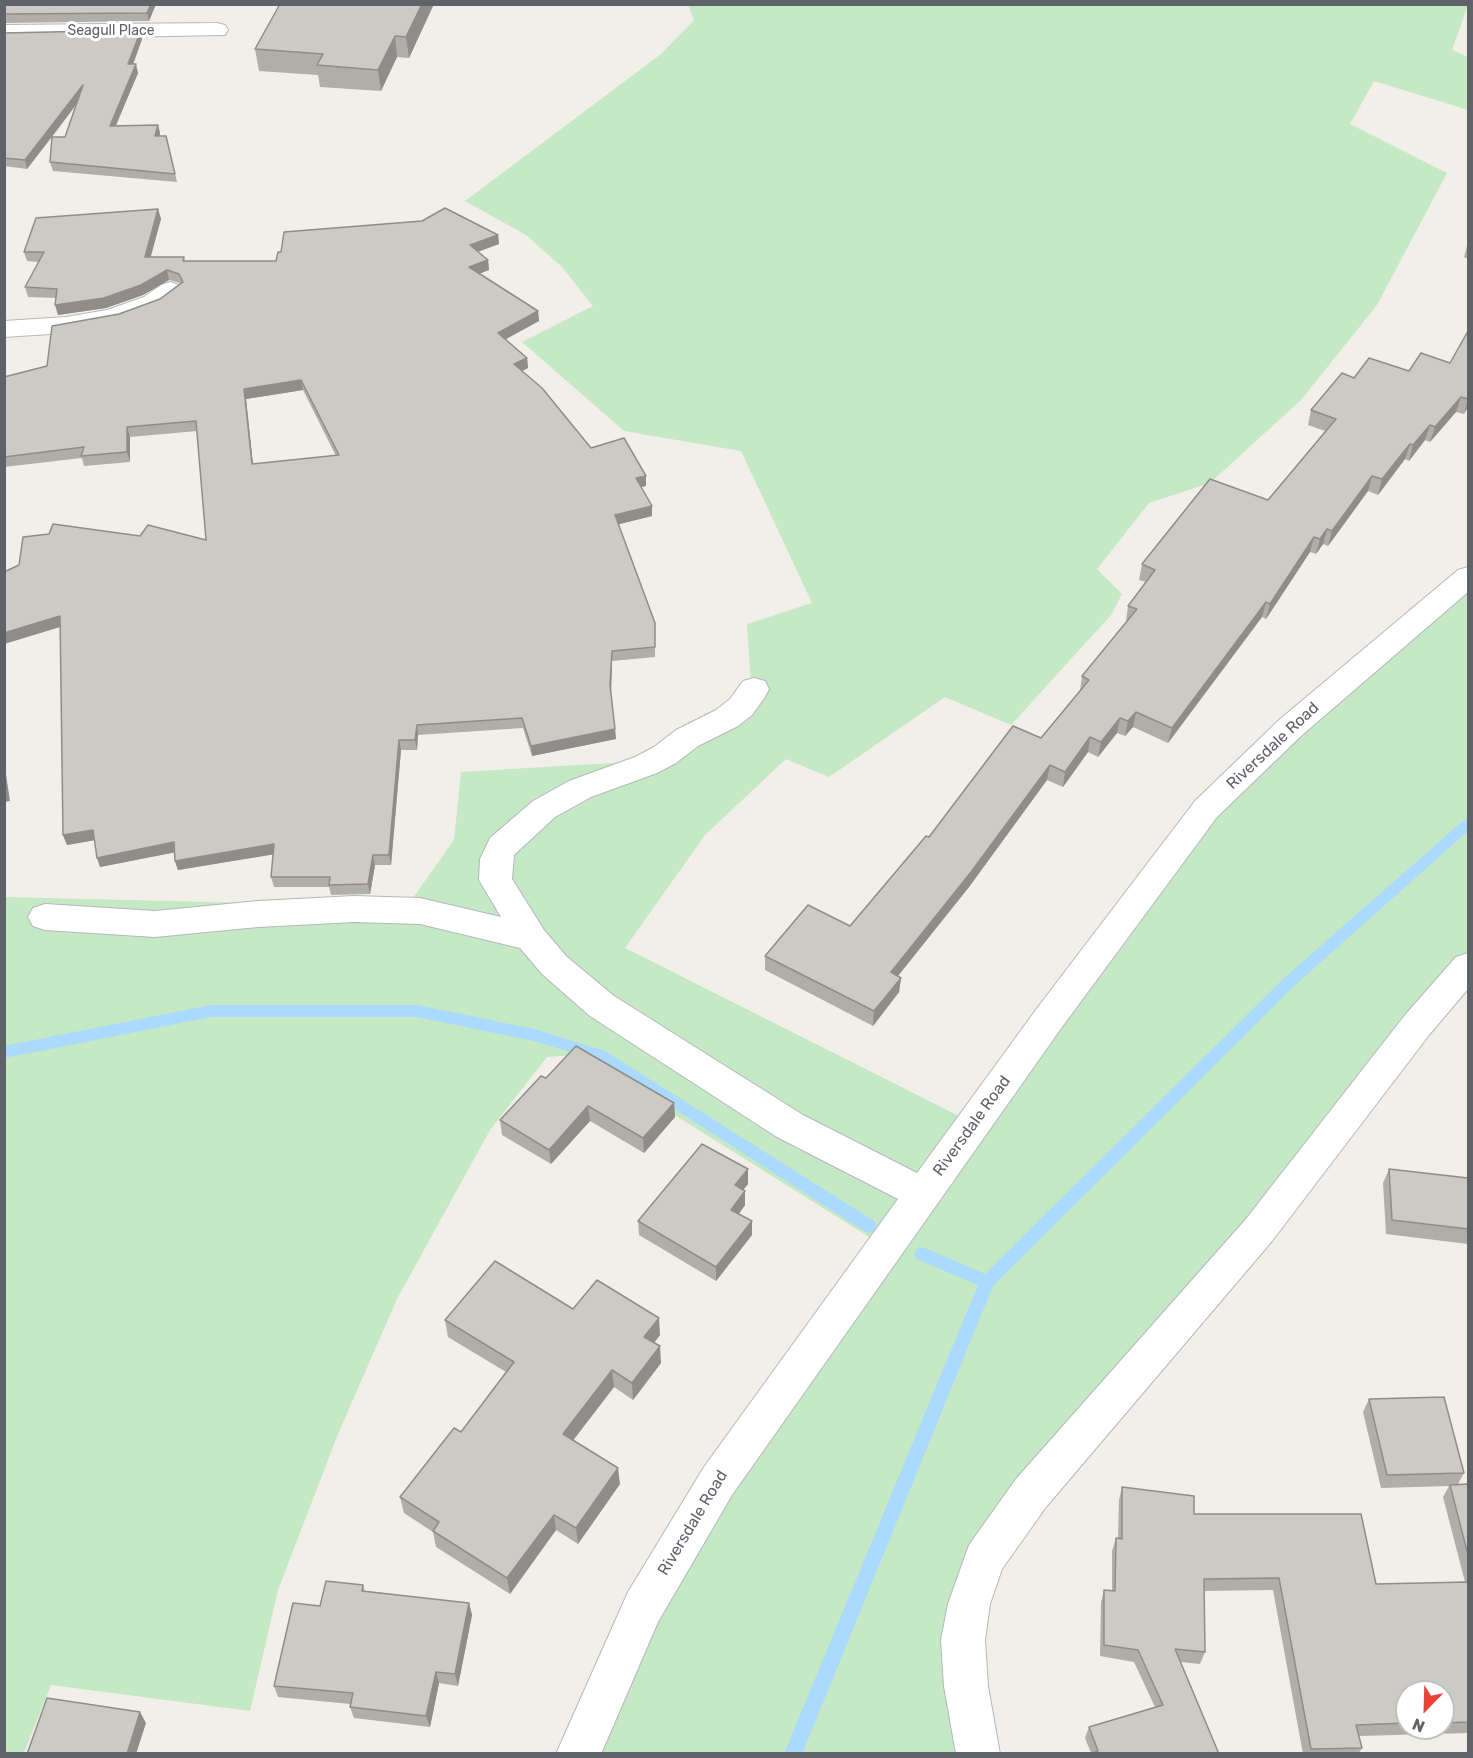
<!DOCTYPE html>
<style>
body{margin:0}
#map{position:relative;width:1473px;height:1758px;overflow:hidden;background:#f1efe8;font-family:Rubik,sans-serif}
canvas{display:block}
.frame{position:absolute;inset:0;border:6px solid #5f6368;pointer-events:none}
.north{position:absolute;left:1395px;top:1680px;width:60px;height:60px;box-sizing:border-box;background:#fff;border:2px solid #bfc1c3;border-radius:50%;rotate:203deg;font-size:16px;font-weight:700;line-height:24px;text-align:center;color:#5f6368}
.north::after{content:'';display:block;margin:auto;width:21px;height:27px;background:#ea4335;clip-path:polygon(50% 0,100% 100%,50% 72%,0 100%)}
</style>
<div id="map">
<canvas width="1473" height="1758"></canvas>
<div class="frame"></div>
<div class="north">N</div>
</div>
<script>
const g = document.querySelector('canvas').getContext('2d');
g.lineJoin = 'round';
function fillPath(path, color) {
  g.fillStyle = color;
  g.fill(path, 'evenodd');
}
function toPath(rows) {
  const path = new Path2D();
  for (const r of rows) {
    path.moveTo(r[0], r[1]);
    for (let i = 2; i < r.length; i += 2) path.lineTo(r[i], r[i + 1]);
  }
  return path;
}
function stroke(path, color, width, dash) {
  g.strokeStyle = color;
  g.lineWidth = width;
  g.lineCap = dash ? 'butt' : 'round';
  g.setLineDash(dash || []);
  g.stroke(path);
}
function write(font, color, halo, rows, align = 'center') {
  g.font = font + ' Rubik,sans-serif';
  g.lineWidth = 6;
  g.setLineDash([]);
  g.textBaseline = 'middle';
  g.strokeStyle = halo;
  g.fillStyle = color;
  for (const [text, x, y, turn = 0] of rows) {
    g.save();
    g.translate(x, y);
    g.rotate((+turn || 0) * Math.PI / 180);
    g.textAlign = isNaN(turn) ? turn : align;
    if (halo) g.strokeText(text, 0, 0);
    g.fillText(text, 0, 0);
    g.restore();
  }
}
const green = toPath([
 [688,5,1468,5,1452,50,1468,57,1468,110,1374,81,1350,124,1447,173,1377,305,1301,400,1210,483,1149,503,1097,569,1122,594,1111,615,1011,725,945,697,829,777,786,759,705,835,625,948,969,1121,1287,723,1468,573,1468,970,1417,1029,986,1558,983,1753,580,1753,646,1604,882,1245,579,1055,547,1057,490,1130,397,1299,338,1434,278,1590,250,1711,51,1685,24,1753,5,1754,5,897,329,905,410,902,454,840,461,772,645,761,724,715,751,682,747,624,812,603,741,451,624,431,522,342,593,306,562,267,526,235,465,201,661,54,694,20]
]);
const stream = toPath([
 [1468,819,1468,831,1293,987,993,1286,802,1754,784,1754,978,1285,917,1259,914,1254,917,1249,922,1247,927,1249,985,1274,1283,979,1463,821,1468,819],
 [211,1005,417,1005,534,1029,605,1051,874,1221,877,1226,874,1231,869,1233,864,1231,600,1061,534,1041,417,1017,211,1017,4,1058,4,1046,211,1005]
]);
const minor = toPath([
 [217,23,225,25,228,30,225,35,4,39,4,25,217,23],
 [170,282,179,285,183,290,179,295,162,307,121,322,66,333,4,337,4,321,66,317,107,310,144,297,161,285,170,282],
 [1468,567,1468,592,1301,736,1217,817,1062,1027,732,1495,658,1622,601,1754,556,1754,628,1592,704,1467,898,1199,777,1137,590,1016,542,974,520,948,420,924,354,922,258,927,155,937,45,930,33,926,28,917,33,908,45,904,155,911,258,901,354,896,420,898,501,917,479,880,480,859,490,838,533,801,569,781,635,757,654,747,676,730,716,710,730,699,743,681,754,678,765,681,769,689,765,697,752,715,738,726,698,746,676,763,657,773,591,797,555,817,514,855,512,879,544,930,566,956,614,996,803,1115,917,1173,1038,1007,1195,801,1279,720,1458,570,1468,567],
 [1468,953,1468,989,1429,1035,1272,1241,1046,1507,1002,1569,990,1604,985,1640,988,1686,1000,1754,956,1754,944,1686,941,1640,948,1604,969,1545,1016,1479,1246,1219,1405,1015,1456,957,1468,953]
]);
const wall = toPath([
 [4,4,156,4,149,21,4,23],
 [433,6,409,58,397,57,381,91,320,87,318,75,259,71,255,49],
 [141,30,142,39,133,64,138,73,115,126,158,125,160,133,160,136,166,136,177,182,53,171,50,162,52,137,27,169,4,166,4,33],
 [76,105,65,137,52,137],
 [158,209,161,219,150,257,184,257,185,261,276,261,498,235,499,244,478,252,488,260,489,270,479,274,538,311,539,321,505,339,527,358,528,368,522,371,591,448,646,476,646,486,641,487,652,516,618,524,655,623,655,657,612,661,611,692,616,739,532,756,523,728,418,735,417,750,401,750,391,865,375,865,370,894,331,895,329,887,274,887,271,877,273,854,178,870,175,861,175,852,100,867,94,840,67,845,63,835,60,627,4,644,4,572,140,536,206,540,197,431,130,437,130,462,84,466,82,458,4,467,4,377,47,366,119,314,160,299,180,283,169,280,143,295,106,308,58,315,56,298,28,297,25,287,39,262,27,261,24,252],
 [303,390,336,456,253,464,246,399],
 [1468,242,1468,259,1464,257],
 [1468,331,1468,407,1464,414,1456,412,1430,442,1425,440,1409,461,1405,459,1378,495,1368,491,1328,546,1323,544,1316,554,1310,552,1266,619,1262,617,1168,743,1133,727,1125,736,1117,733,1098,757,1088,752,1063,787,1047,780,969,887,898,976,901,978,899,992,873,1026,765,970,765,956,850,926,929,837,1041,738,1080,691,1082,676,1127,622,1126,621,1128,606,1146,582,1139,580,1142,564,1268,500,1325,431,1308,425,1311,410,1354,378,1409,371,1450,363],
 [546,1078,674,1103,675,1117,644,1153,590,1121,551,1164,502,1135,500,1120],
 [1389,1169,1468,1178,1468,1244,1386,1234,1383,1183],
 [748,1184,743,1190,745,1205,739,1214,752,1221,752,1235,716,1281,639,1235,638,1221],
 [573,1309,660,1335,654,1343,661,1363,633,1400,614,1387,573,1440,620,1484,578,1544,556,1530,510,1594,436,1547,433,1532,404,1513,400,1497,461,1432,506,1372,448,1337,445,1320],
 [1369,1399,1464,1473,1458,1484,1468,1484,1468,1733,1359,1736,1362,1748,1358,1754,1303,1754,1273,1590,1204,1591,1205,1652,1200,1664,1180,1662,1219,1754,1091,1753,1085,1738,1089,1727,1155,1707,1134,1662,1100,1656,1101,1602,1104,1590,1112,1591,1112,1551,1116,1538,1118,1539,1119,1500,1122,1487,1376,1584,1465,1582,1443,1497,1449,1486,1381,1488,1363,1412],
 [1407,1692,1443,1692,1443,1728,1407,1728],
 [363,1585,365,1591,469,1603,472,1615,458,1686,439,1683,430,1727,354,1718,350,1707,350,1704,278,1697,274,1686,320,1606]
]);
const shadedWall = toPath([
 [151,4,156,4,149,21,147,13],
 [422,4,433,4,433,6,409,58,406,37],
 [141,30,142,39,130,73,128,64],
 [395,36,397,57,381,91,378,70],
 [136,64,138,73,112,135,110,126],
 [83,85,85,93,27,169,25,160],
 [158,125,160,133,157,144,155,136],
 [158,209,161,219,148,267,145,257],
 [498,235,499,244,471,254,470,245],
 [488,260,489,270,470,277,469,267],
 [167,270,169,280,143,295,106,308,58,315,55,305],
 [538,311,539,321,499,343,498,333],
 [527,358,528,368,515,374,514,364],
 [301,380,303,390,246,399,254,474,252,464,244,389],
 [1461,397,1456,412,1430,442,1435,427],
 [1468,399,1468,407,1464,414],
 [1430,425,1425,440,1409,461,1413,445],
 [127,427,130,437,130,462,127,452],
 [1410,444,1405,459,1378,495,1382,479],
 [646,476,646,486,637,488,636,478],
 [1372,476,1368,491,1328,546,1332,531],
 [652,506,652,516,616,525,615,515],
 [1327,529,1323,544,1316,554,1320,539],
 [1314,537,1310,552,1266,619,1270,604],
 [1266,602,1262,617,1168,743,1172,728],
 [60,616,63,626,4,644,4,633],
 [612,651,612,661,611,695,610,685],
 [1136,712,1133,727,1125,736,1128,721],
 [1120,718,1117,733,1098,757,1101,742],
 [417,725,418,735,417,750,415,740],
 [615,729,616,739,532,756,531,746],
 [1090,737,1088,752,1063,787,1065,772],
 [399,740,401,750,391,865,389,855],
 [4,761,10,801,4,802],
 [1050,765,1047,780,969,887,889,987,891,972],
 [93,830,96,840,67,845,63,835],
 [174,842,177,852,100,867,97,858],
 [274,844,276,854,178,870,175,861],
 [373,855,375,865,370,894,368,884],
 [901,978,899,992,873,1026,874,1011],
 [674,1103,675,1117,644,1153,643,1138],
 [588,1106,590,1121,551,1164,549,1150],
 [748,1169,748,1184,735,1200,735,1185],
 [745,1191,745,1205,731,1224,731,1210],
 [752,1221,752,1235,716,1281,716,1267],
 [659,1318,660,1335,645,1354,644,1337],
 [660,1346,661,1363,633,1400,632,1383],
 [612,1370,614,1387,565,1451,563,1434],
 [618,1468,620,1484,578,1544,576,1528],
 [554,1515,556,1530,510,1594,507,1578],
 [469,1603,472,1615,458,1686,455,1674],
 [436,1672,439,1683,430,1727,426,1716],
 [140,1712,146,1723,136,1754,127,1754]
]);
const building = toPath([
 [4,4,151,4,147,13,4,14,4,4],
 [280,4,422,4,406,37,395,36,378,70,317,65,323,54,255,49,280,4],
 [141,30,128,64,136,64,110,126,158,125,155,136,166,136,175,174,50,162,52,137,65,137,83,85,25,160,4,158,4,33,141,30],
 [445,208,498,235,470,245,488,260,469,267,538,311,498,333,527,358,514,364,542,388,591,448,624,438,646,476,636,478,652,506,615,515,655,623,655,647,612,651,610,685,615,729,531,746,522,718,417,725,415,740,399,740,389,855,373,855,368,884,329,885,330,877,271,877,274,844,175,861,174,842,97,858,93,830,63,835,60,616,4,633,4,572,19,565,23,537,49,534,53,524,140,536,148,525,206,540,196,421,127,427,127,452,81,456,84,447,4,457,4,377,47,366,52,326,119,314,160,299,183,282,179,274,167,270,141,285,104,298,55,305,57,289,25,287,44,252,24,252,36,218,158,209,145,257,184,257,183,261,276,261,278,252,281,252,284,232,422,221,445,208],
 [301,380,339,455,252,464,244,389,301,380],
 [1468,331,1468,399,1461,397,1435,427,1430,425,1413,445,1410,444,1382,479,1372,476,1332,531,1327,529,1320,539,1314,537,1270,604,1266,602,1172,728,1136,712,1128,721,1120,718,1101,742,1090,737,1065,772,1050,765,971,872,891,972,901,978,874,1011,765,956,808,905,850,926,926,836,929,837,1013,726,1041,738,1089,680,1082,676,1137,609,1128,606,1155,570,1142,564,1210,479,1268,500,1336,419,1311,410,1342,373,1354,378,1369,358,1409,371,1421,353,1450,363,1468,331],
 [4,776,7,791,4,791,4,776],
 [576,1046,674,1103,643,1138,588,1106,549,1150,500,1120,541,1076,546,1078,576,1046],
 [702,1144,748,1169,735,1185,745,1191,731,1210,752,1221,716,1267,638,1221,702,1144],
 [1389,1169,1468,1178,1468,1229,1392,1220,1389,1169],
 [495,1261,573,1309,597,1280,659,1318,644,1337,660,1346,632,1383,612,1370,563,1434,618,1468,576,1528,554,1515,507,1578,433,1531,439,1522,400,1497,454,1428,461,1432,514,1362,445,1320,495,1261],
 [1444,1397,1464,1473,1387,1475,1369,1399,1444,1397],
 [1468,1484,1468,1555,1450,1485,1468,1484],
 [1122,1487,1194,1496,1194,1514,1361,1514,1376,1584,1468,1582,1468,1722,1443,1723,1443,1692,1407,1692,1407,1723,1356,1725,1362,1748,1311,1749,1279,1578,1204,1579,1205,1652,1175,1649,1219,1754,1089,1754,1098,1751,1089,1727,1163,1705,1138,1650,1104,1645,1104,1590,1115,1591,1116,1538,1122,1539,1122,1487],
 [326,1581,363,1585,362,1591,469,1603,455,1674,436,1672,426,1716,350,1707,353,1693,274,1686,293,1603,320,1606,326,1581],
 [47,1698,140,1712,127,1754,27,1754,47,1698]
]);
const farStreetnames = [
 ["Seagull Place",111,31]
];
const streetNames = [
 ["Riversdale Road",1273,746,-43],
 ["Riversdale Road",972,1126,-54],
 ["Riversdale Road",693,1523,-59]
];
fillPath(green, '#c5e8c5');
fillPath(stream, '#aadaff');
stroke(minor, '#b5b8bc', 2);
fillPath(minor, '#fff');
fillPath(wall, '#afaea9');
fillPath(shadedWall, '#8f8d8a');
fillPath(building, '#cccac5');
stroke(building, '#8f8d8a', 1.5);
write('14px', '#5f6368', '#fff', farStreetnames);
write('16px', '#5f6368', '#fff', streetNames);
</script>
